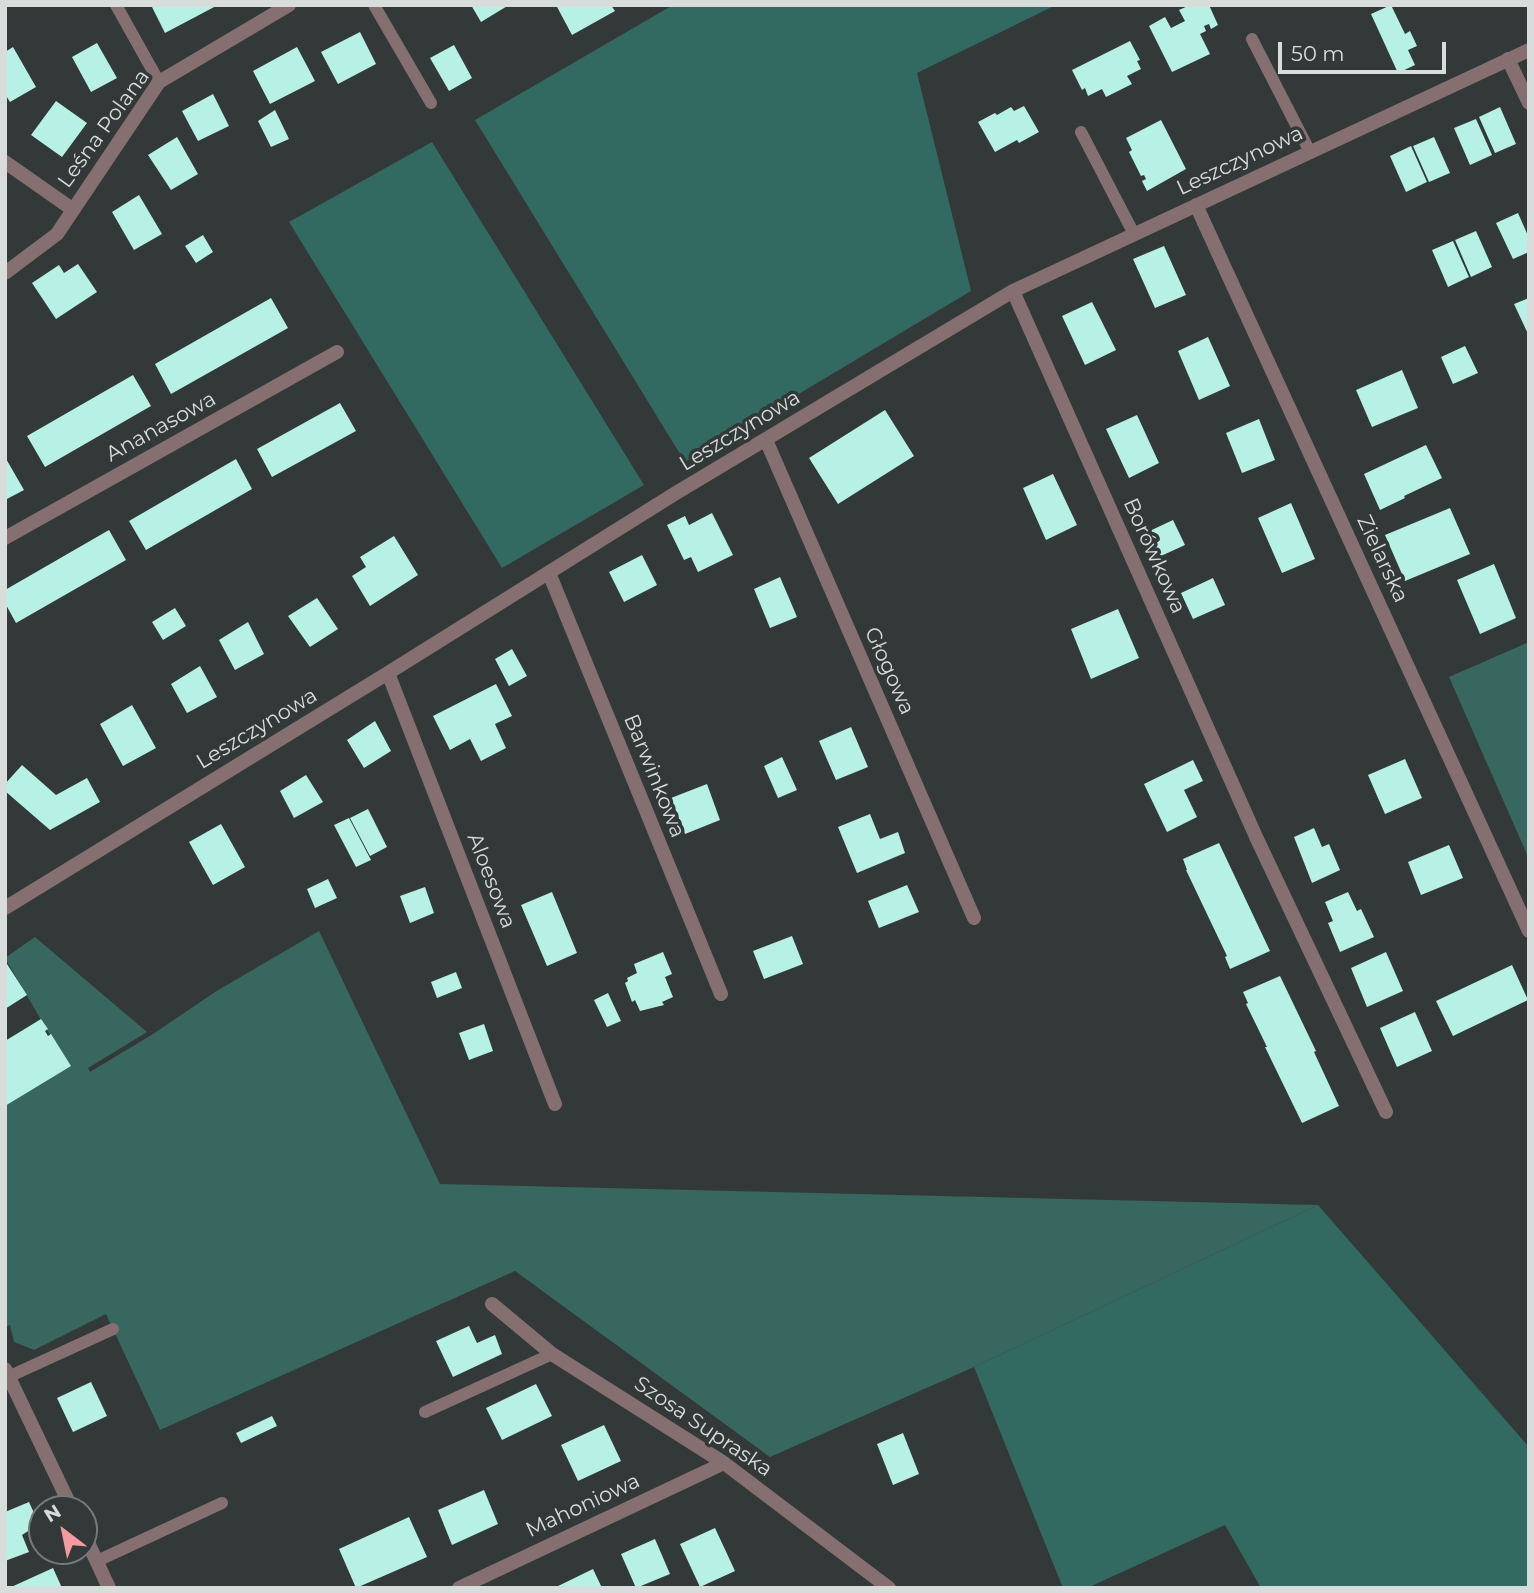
<!DOCTYPE html>
<meta charset="utf-8">
<style>
body{margin:0}
#map{position:relative;width:1534px;height:1593px;overflow:hidden;background:#323938;font-family:Montserrat,sans-serif}
canvas{display:block}
.frame{position:absolute;inset:0;border:7px solid #d8dddc;pointer-events:none}
.north{position:absolute;left:28px;top:1495px;width:70px;height:70px;box-sizing:border-box;background:#323938;border:2px solid #747b7a;border-radius:50%;rotate:328deg;font-size:19px;font-weight:700;line-height:28px;text-align:center;color:#d8dddc}
.north::after{content:'';display:block;margin:auto;width:24px;height:32px;background:#f49aa1;clip-path:polygon(50% 0,100% 100%,50% 72%,0 100%)}
.scale{position:absolute;left:1278px;top:42px;width:168px;height:32px;box-sizing:border-box;border:4px solid #d8dddc;border-top:0;padding-left:9px;font-size:21px;line-height:24px;white-space:nowrap;color:#d8dddc;-webkit-text-stroke:5px #323938;paint-order:stroke}
</style>
<div id="map">
<canvas width="1534" height="1593"></canvas>
<div class="frame"></div>
<div class="north">N</div>
<div class="scale">50 m</div>
</div>
<script>
const g = document.querySelector('canvas').getContext('2d');
g.lineJoin = 'round';
function fillPath(path, color) {
  g.fillStyle = color;
  g.fill(path, 'evenodd');
}
function toPath(rows) {
  const path = new Path2D();
  for (const r of rows) {
    path.moveTo(r[0], r[1]);
    for (let i = 2; i < r.length; i += 2) path.lineTo(r[i], r[i + 1]);
  }
  return path;
}
function stroke(path, color, width, dash) {
  g.strokeStyle = color;
  g.lineWidth = width;
  g.lineCap = dash ? 'butt' : 'round';
  g.setLineDash(dash || []);
  g.stroke(path);
}
function write(font, color, halo, rows, align = 'center') {
  g.font = font + ' Montserrat,sans-serif';
  g.lineWidth = 7;
  g.setLineDash([]);
  g.textBaseline = 'middle';
  g.strokeStyle = halo;
  g.fillStyle = color;
  for (const [text, x, y, turn = 0] of rows) {
    g.save();
    g.translate(x, y);
    g.rotate((+turn || 0) * Math.PI / 180);
    g.textAlign = isNaN(turn) ? turn : align;
    if (halo) g.strokeText(text, 0, 0);
    g.fillText(text, 0, 0);
    g.restore();
  }
}
const green = toPath([
 [1529,642,1529,859,1449,677],
 [319,931,440,1184,1318,1205,974,1367,770,1457,515,1271,160,1430,106,1314,34,1350,14,1342,10,1325,5,1327,5,1106,68,1066,5,958,35,937,147,1032,88,1068,90,1072,153,1034,215,992]
]);
const forest = toPath([
 [673,5,1056,5,917,73,971,291,685,462,475,120],
 [432,142,644,485,502,568,289,222],
 [1318,1205,1529,1447,1529,1588,1261,1588,1225,1525,1087,1588,1063,1588,974,1367]
]);
const building = toPath([
 [151,5,218,5,165,33],
 [471,5,509,5,481,22],
 [556,5,611,5,615,11,572,35],
 [1190,5,1209,5,1218,25,1211,29,1209,24,1204,26,1206,31,1200,34,1210,54,1172,72,1149,26,1165,17,1171,28,1185,21,1179,10],
 [1391,5,1405,34,1410,31,1417,46,1408,50,1415,65,1398,73,1371,14],
 [360,32,376,64,338,84,321,52],
 [1130,41,1140,60,1137,61,1141,69,1127,76,1132,84,1106,97,1102,89,1088,96,1085,88,1082,90,1072,70],
 [97,43,117,78,91,92,72,57],
 [454,45,472,78,449,91,430,58],
 [13,47,36,87,10,102,5,94,5,52],
 [297,47,315,81,270,104,253,71],
 [213,94,229,126,198,141,182,111],
 [56,101,87,123,62,157,31,135],
 [1024,106,1039,132,1019,143,1017,140,995,152,978,122,995,113,997,115,1011,107,1014,111],
 [1500,107,1516,144,1495,153,1479,117],
 [275,110,289,139,271,147,258,121],
 [1476,119,1492,155,1470,165,1454,128],
 [1161,120,1186,169,1147,191,1142,181,1146,179,1144,175,1141,176,1129,152,1132,150,1126,138],
 [177,137,198,174,171,190,148,155],
 [1434,137,1450,173,1429,182,1413,146],
 [1411,146,1427,182,1406,192,1390,156],
 [139,195,162,234,134,250,112,212],
 [1518,213,1529,238,1529,252,1513,259,1496,223],
 [1476,231,1492,267,1471,277,1455,240],
 [203,235,213,252,196,263,185,246],
 [1453,241,1469,277,1448,287,1432,250],
 [1164,246,1186,295,1155,308,1133,259],
 [78,264,97,292,56,319,32,283,59,265,64,273],
 [271,298,288,328,171,394,155,364],
 [1529,298,1529,336,1514,304],
 [1092,302,1116,350,1085,365,1062,316],
 [1208,337,1230,386,1199,400,1178,351],
 [1465,346,1478,373,1453,384,1441,357],
 [1402,370,1418,408,1372,427,1356,390],
 [133,375,151,406,45,467,27,436],
 [340,403,356,431,272,477,257,449],
 [885,410,914,456,838,504,809,458],
 [1137,415,1159,463,1129,478,1106,429],
 [1259,419,1275,460,1242,473,1226,433],
 [1426,445,1442,478,1404,496,1405,498,1380,510,1364,474],
 [5,457,24,490,5,500],
 [236,459,252,489,146,550,129,521],
 [1053,474,1077,525,1046,540,1023,488],
 [1291,503,1315,559,1282,573,1258,518],
 [1450,508,1470,554,1405,581,1385,535],
 [712,513,733,555,698,572,691,557,684,560,667,525,685,516,689,525],
 [1173,520,1185,545,1150,561,1139,536],
 [109,530,126,560,16,623,5,603,5,590],
 [394,536,418,575,370,606,352,576,366,567,360,557],
 [642,555,657,585,624,602,609,572],
 [1494,564,1516,618,1480,634,1457,580],
 [780,577,797,617,770,628,754,589],
 [1213,578,1225,605,1193,619,1181,593],
 [317,598,338,629,310,647,288,616],
 [175,608,186,626,163,640,152,622],
 [1118,609,1139,658,1091,679,1071,629],
 [248,622,264,654,235,670,219,640],
 [512,649,527,676,509,686,495,659],
 [200,666,217,697,187,713,171,684],
 [496,684,512,716,495,724,506,748,481,761,470,739,450,750,433,716],
 [132,705,156,748,123,766,100,724],
 [375,721,391,751,364,768,347,740],
 [851,727,868,767,836,780,819,741],
 [782,757,797,790,778,798,764,766],
 [1405,759,1422,798,1385,814,1368,775],
 [1193,760,1203,781,1184,790,1197,817,1167,832,1144,784],
 [22,765,56,795,87,778,100,802,50,830,5,791,5,784],
 [306,775,323,802,294,818,280,791],
 [707,784,720,820,685,834,671,798],
 [368,809,387,847,370,856,350,818],
 [870,814,880,839,898,832,905,853,857,873,838,827],
 [349,818,371,860,356,867,334,825],
 [221,824,245,867,213,885,189,842],
 [1314,828,1322,847,1329,844,1340,870,1312,883,1294,837],
 [1219,843,1270,951,1230,969,1225,957,1227,956,1186,870,1187,870,1183,859],
 [1449,845,1463,878,1421,895,1408,862],
 [328,879,337,898,315,908,307,889],
 [907,885,919,912,879,928,868,901],
 [425,887,434,913,410,923,400,896],
 [552,892,577,953,547,966,521,905],
 [1348,892,1357,911,1361,909,1374,937,1340,952,1328,923,1333,921,1325,902],
 [792,936,803,964,764,979,753,951],
 [663,952,672,974,665,977,673,997,662,1002,664,1005,640,1011,635,1000,632,1002,625,983,628,981,627,978,637,973,634,964],
 [1386,952,1403,991,1367,1007,1351,968],
 [7,964,27,995,5,1009,5,965],
 [1512,965,1528,1000,1453,1036,1436,1001],
 [456,972,462,988,437,998,431,982],
 [1280,976,1316,1051,1314,1052,1339,1106,1302,1123,1265,1047,1267,1047,1246,1004,1248,1003,1243,992],
 [608,993,621,1021,607,1027,594,1000],
 [1415,1012,1432,1051,1397,1067,1380,1028],
 [41,1019,48,1029,45,1031,48,1036,51,1034,71,1066,5,1106,5,1041],
 [484,1024,493,1051,469,1060,459,1033],
 [469,1326,477,1343,495,1335,502,1354,453,1377,436,1341],
 [91,1382,107,1416,73,1432,57,1398],
 [536,1384,552,1416,502,1440,486,1408],
 [272,1416,277,1426,241,1443,236,1433],
 [604,1425,621,1461,578,1481,561,1445],
 [903,1433,919,1474,893,1485,877,1444],
 [484,1490,498,1524,452,1545,438,1510],
 [29,1502,39,1524,22,1535,29,1552,5,1561,5,1512],
 [409,1517,427,1557,356,1588,339,1549],
 [715,1528,735,1571,700,1587,680,1544],
 [655,1539,670,1574,636,1588,621,1554],
 [53,1568,62,1588,9,1588],
 [593,1569,602,1588,554,1588]
]);
const service = toPath([
 [116,5,159,82],
 [374,5,431,103],
 [1252,39,1310,152],
 [1081,132,1134,234],
 [8,1377,113,1329],
 [425,1412,552,1354],
 [97,1561,222,1503]
]);
const minor = toPath([
 [1508,59,1529,103],
 [5,162,72,209],
 [1196,205,1529,931],
 [5,273,57,234,159,82,289,5],
 [1013,291,1257,839,1386,1112],
 [766,440,974,918],
 [5,538,337,352],
 [549,573,721,994],
 [388,673,555,1104],
 [5,908,388,673,676,493,1013,291,1529,50],
 [492,1304,552,1354,724,1463,889,1588],
 [5,1369,72,1509],
 [84,1534,109,1588],
 [459,1588,724,1463]
]);
const streetNames = [
 ["Leśna Polana",104,129,-54],
 ["Leszczynowa",1240,161,-25],
 ["Ananasowa",161,427,-29],
 ["Leszczynowa",740,431,-31],
 ["Borówkowa",1154,556,66],
 ["Zielarska",1382,559,65],
 ["Głogowa",889,671,66],
 ["Leszczynowa",257,729,-31],
 ["Barwinkowa",654,776,68],
 ["Aloesowa",491,881,69],
 ["Szosa Supraska",703,1427,34],
 ["Mahoniowa",583,1506,-25]
];
fillPath(green, '#38675f');
fillPath(forest, '#326960');
fillPath(building, '#b7f0e5');
stroke(service, '#856f70', 12);
stroke(minor, '#856f70', 14);
write('21px', '#d8dddc', '#323938', streetNames);
</script>
